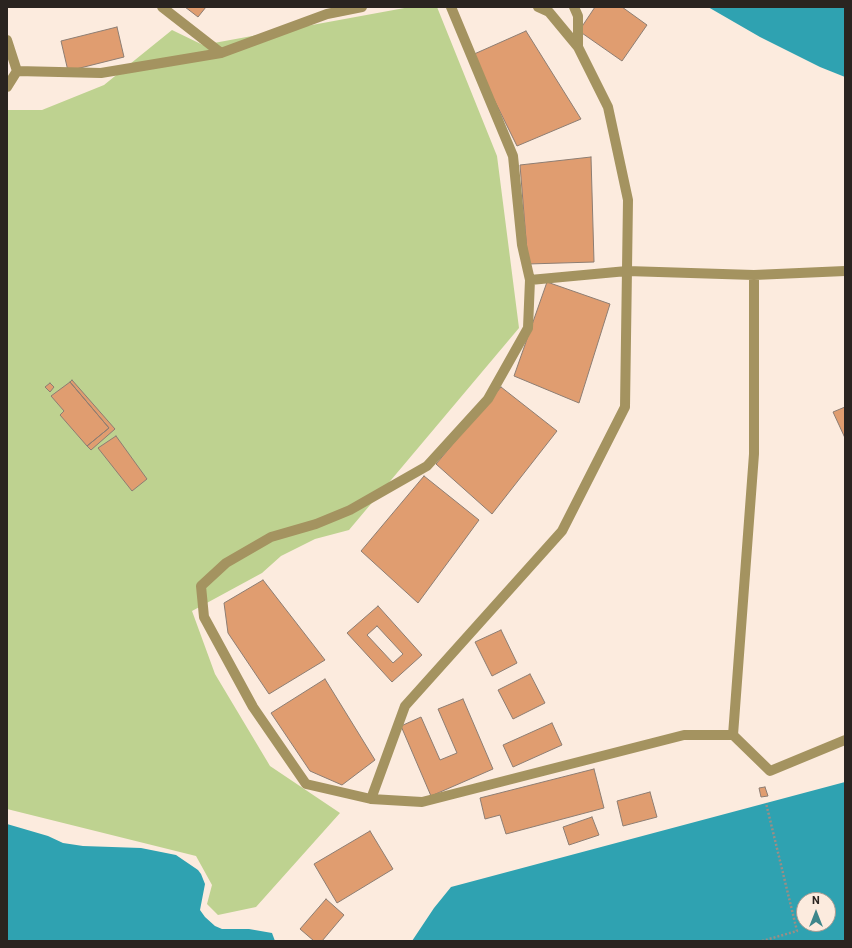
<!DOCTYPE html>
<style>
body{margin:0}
#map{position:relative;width:852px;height:948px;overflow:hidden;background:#fcebde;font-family:Roboto,sans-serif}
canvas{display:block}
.frame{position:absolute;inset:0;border:8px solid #2a2420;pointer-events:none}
.north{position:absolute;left:796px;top:892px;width:40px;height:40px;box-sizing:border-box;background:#fcebde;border:1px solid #a89b92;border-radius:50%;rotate:0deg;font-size:11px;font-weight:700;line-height:16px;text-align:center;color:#2a2420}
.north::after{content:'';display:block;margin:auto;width:14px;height:18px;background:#3e868b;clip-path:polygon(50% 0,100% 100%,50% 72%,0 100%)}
</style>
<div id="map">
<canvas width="852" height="948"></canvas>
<div class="frame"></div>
<div class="north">N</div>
</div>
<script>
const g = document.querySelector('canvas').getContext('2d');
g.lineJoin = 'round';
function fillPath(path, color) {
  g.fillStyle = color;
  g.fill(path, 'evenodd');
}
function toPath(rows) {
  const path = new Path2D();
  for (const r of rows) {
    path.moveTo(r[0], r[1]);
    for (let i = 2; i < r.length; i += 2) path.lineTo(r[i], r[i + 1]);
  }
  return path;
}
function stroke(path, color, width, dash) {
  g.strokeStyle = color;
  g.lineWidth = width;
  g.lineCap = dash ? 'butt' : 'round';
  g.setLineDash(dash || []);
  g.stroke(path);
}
const green = toPath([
 [410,7,437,7,497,156,519,328,349,530,315,539,281,556,262,573,192,611,215,674,270,766,340,813,256,907,218,915,207,904,212,885,196,856,7,809,7,110,42,110,104,85,172,30,203,45]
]);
const water = toPath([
 [708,7,845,7,845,77,820,67,760,37],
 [845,782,845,941,412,941,434,908,451,887],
 [804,900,828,900,828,924,804,924],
 [7,824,48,836,63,843,83,846,141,848,176,855,198,870,201,874,205,884,200,910,205,917,215,926,222,929,249,929,272,933,275,941,7,941]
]);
const building = toPath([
 [185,7,206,7,198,17,185,7],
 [595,7,622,7,647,25,622,61,579,31,595,7],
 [117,27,124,57,68,71,61,41,117,27],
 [526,31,581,119,517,146,472,55,526,31],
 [591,157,594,262,528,264,520,165,591,157],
 [547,282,610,304,579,403,514,376,547,282],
 [72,380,115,429,91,450,87,446,109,428,70,382,72,380],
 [70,382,109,428,87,446,60,415,64,411,51,396,70,382],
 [50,383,54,387,50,392,45,387,50,383],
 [501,387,557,431,492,514,436,464,501,387],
 [845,407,845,438,833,412,845,407],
 [116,436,147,479,132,491,98,448,116,436],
 [424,476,479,520,418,603,361,551,424,476],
 [263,580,325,660,269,694,228,633,224,603,263,580],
 [378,606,422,655,392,682,347,633,378,606],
 [377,626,403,654,393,663,367,635,377,626],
 [501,630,517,663,492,676,475,642,501,630],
 [530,674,545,703,513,719,498,690,530,674],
 [325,679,375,760,342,785,310,771,271,713,325,679],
 [463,699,493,769,431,796,401,726,421,717,440,760,457,753,438,709,463,699],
 [552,723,562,745,513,767,503,745,552,723],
 [594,769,604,808,506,834,500,815,485,819,480,798,594,769],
 [765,787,768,796,761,797,759,788,765,787],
 [650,792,657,817,623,826,617,801,650,792],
 [592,817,599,835,569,845,563,827,592,817],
 [370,831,393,869,337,903,314,864,370,831],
 [326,899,344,915,322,941,314,941,300,929,326,899]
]);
const path = toPath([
 [762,941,797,931,766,803]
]);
const minor = toPath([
 [162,7,221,53],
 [451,7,513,156,522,245,530,280,528,328,488,399,427,466,350,510,316,524,271,537,226,563,201,586,204,617,253,707,306,784,371,799,422,802,684,735,733,735,770,771,845,740],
 [538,7,549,12,578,47],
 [7,40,17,71,7,87],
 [17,71,101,73,221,53,327,14,362,7],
 [530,280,627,271,754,275,845,271],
 [733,735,754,454,754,275],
 [371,799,405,706,562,531,625,407,628,200,608,107,578,47,578,16,574,7]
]);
fillPath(green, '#bed290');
fillPath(water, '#2fa2b1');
fillPath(building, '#e09d70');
stroke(building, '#8d7d72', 1);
stroke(path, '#9a8e86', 2.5, [2, 2]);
stroke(minor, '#a49360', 10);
</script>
